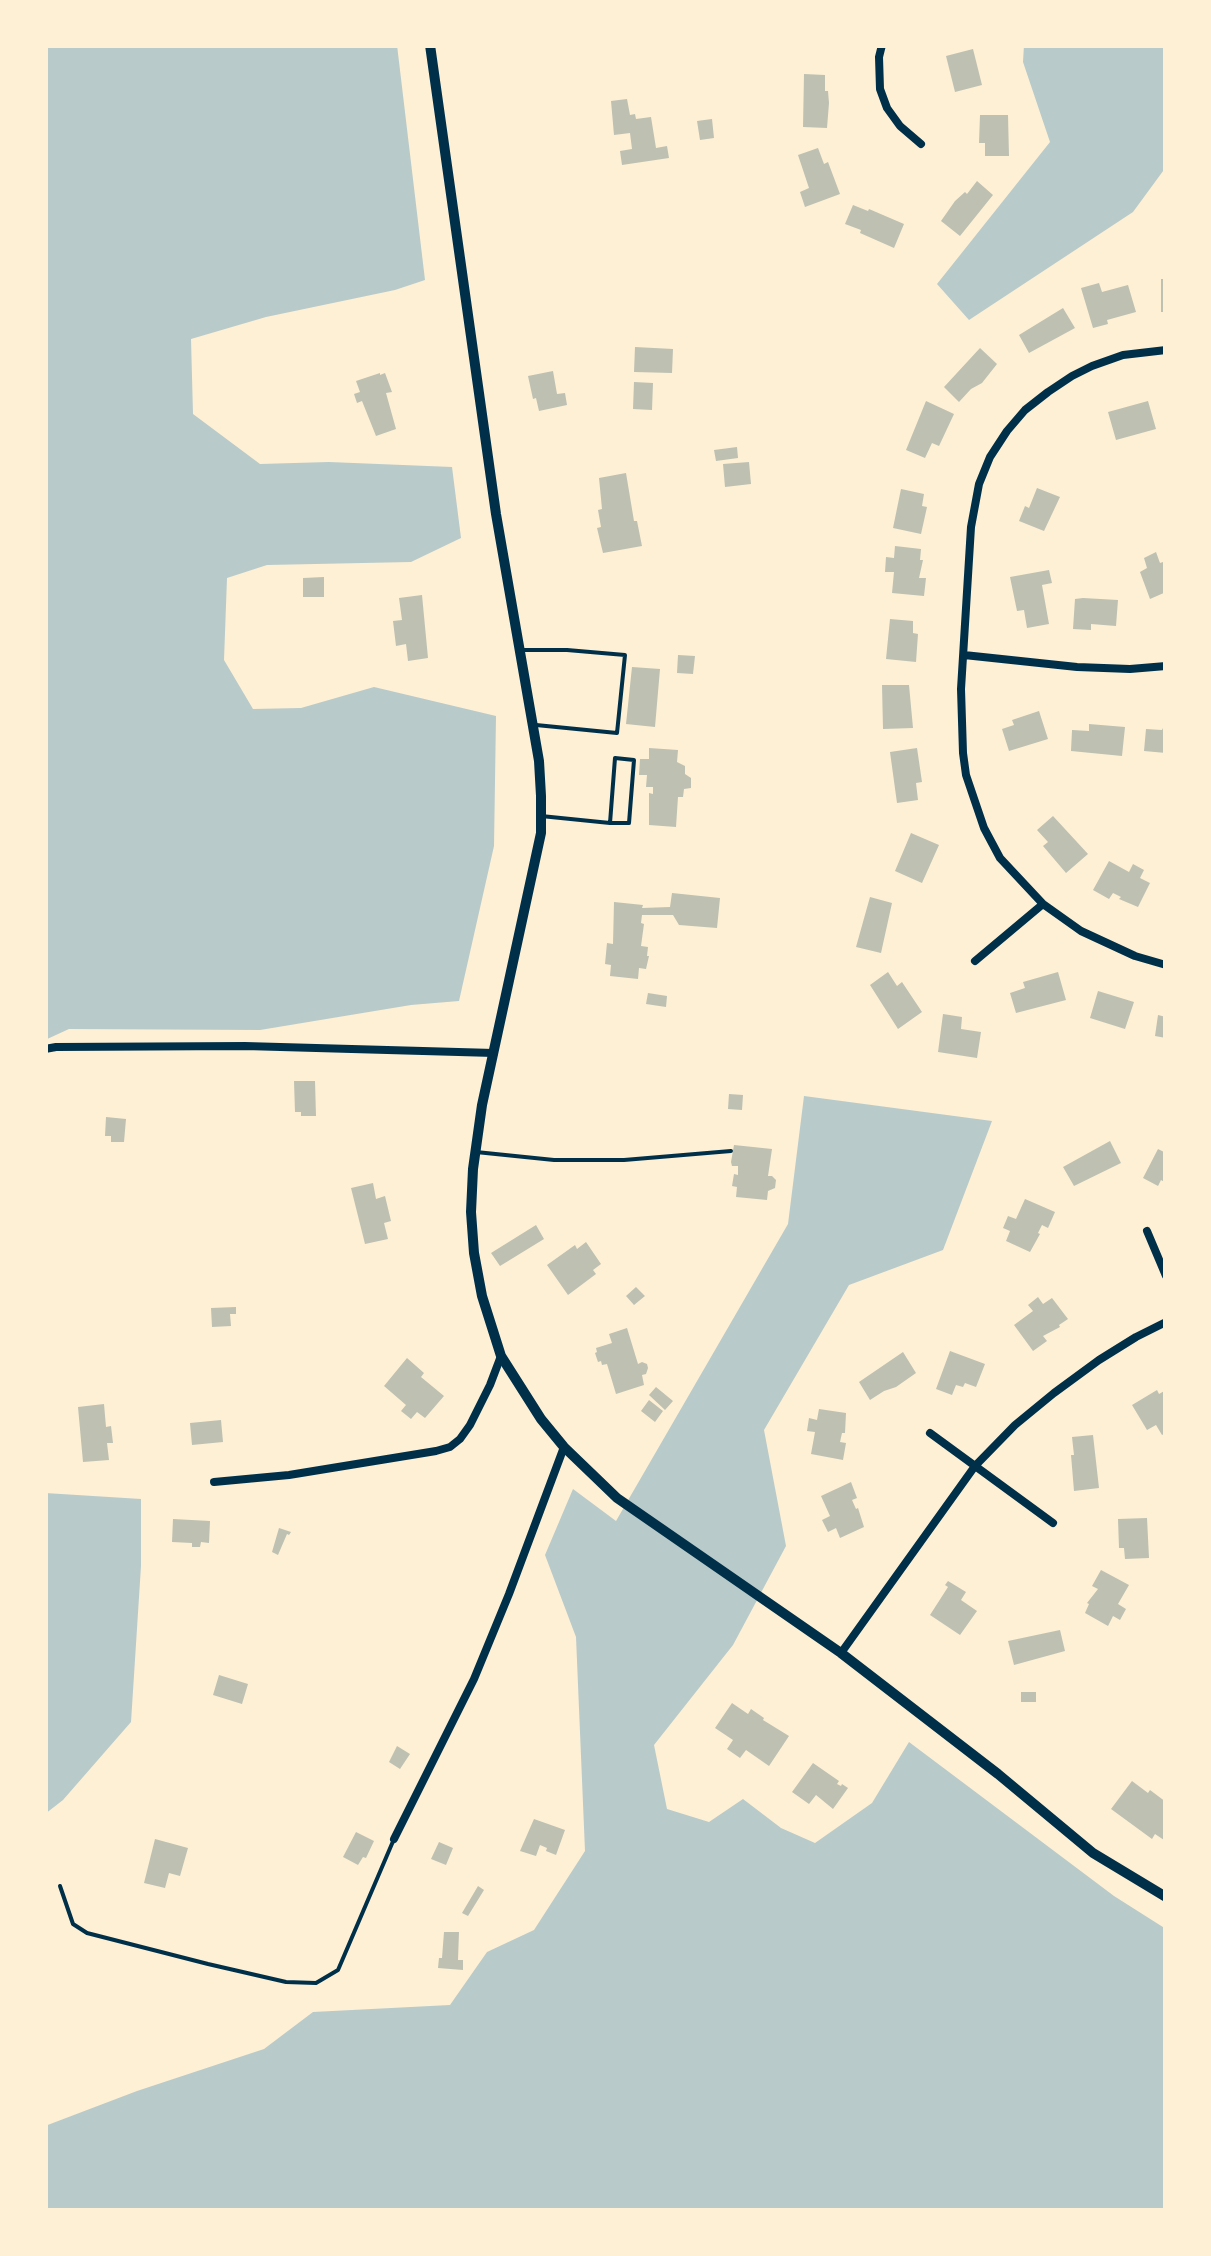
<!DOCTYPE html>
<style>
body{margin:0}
#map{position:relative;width:1211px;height:2256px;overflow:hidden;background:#fdf0d5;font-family:"Titillium Web",sans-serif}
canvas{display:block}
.frame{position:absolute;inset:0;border:48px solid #fdf0d5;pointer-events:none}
</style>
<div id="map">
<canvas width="1211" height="2256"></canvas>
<div class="frame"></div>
</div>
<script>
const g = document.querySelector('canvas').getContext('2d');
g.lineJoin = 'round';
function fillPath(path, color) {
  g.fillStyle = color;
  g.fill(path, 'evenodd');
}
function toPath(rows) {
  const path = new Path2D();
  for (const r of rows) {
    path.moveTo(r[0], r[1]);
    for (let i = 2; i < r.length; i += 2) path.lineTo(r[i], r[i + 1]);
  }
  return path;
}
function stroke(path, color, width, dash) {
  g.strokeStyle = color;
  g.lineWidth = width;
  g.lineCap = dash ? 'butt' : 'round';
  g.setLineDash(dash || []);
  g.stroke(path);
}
const green = toPath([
 [45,45,397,45,425,280,395,290,266,317,191,339,193,414,260,464,329,462,452,467,461,538,411,562,267,565,227,578,224,660,253,709,301,708,374,687,496,716,494,846,459,1001,411,1005,260,1030,69,1029,45,1040],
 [1024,45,1166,45,1166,167,1133,212,969,320,937,284,1050,142,1023,62],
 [804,1096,992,1121,943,1250,849,1285,764,1430,786,1546,733,1645,654,1745,667,1809,709,1822,743,1799,781,1828,815,1843,872,1803,909,1742,1114,1896,1166,1929,1166,2211,45,2211,45,2126,137,2091,264,2049,313,2012,450,2005,487,1952,534,1930,585,1851,576,1637,545,1555,573,1489,616,1521,788,1224],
 [45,1493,141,1499,141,1566,131,1722,63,1800,45,1814]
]);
const building = toPath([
 [973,49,982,85,955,92,946,56],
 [804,74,825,75,825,91,828,91,829,103,827,128,803,127],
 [627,99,630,115,635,114,636,119,651,117,656,148,667,146,669,158,622,165,620,151,632,149,630,133,614,135,611,101],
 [980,115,1008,115,1009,156,985,156,985,143,979,143],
 [712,119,714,138,700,140,697,121],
 [818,148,824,164,828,162,840,194,805,207,800,192,809,188,798,155],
 [977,181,993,195,960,236,941,221,955,201,965,192,967,194],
 [853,205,868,211,869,209,904,224,894,248,860,233,861,230,845,224],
 [1161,279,1166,279,1166,312,1161,312],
 [1099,283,1102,292,1128,285,1136,312,1107,320,1108,324,1093,328,1081,288],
 [1063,308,1075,328,1029,353,1019,335],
 [635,347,673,349,672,373,634,372],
 [980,348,997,364,982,383,971,389,959,402,944,387],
 [553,371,557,394,565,393,567,405,539,411,536,398,533,399,528,376],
 [380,373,380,375,385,373,392,392,386,393,396,429,376,436,362,401,357,403,354,394,360,392,356,381],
 [634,382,653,383,652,410,633,409],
 [926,401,954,414,939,446,932,443,925,458,906,450],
 [1148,401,1156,429,1116,440,1108,412],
 [737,447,738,458,716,461,714,450],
 [749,462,751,484,725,487,723,464],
 [626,473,634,521,637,521,642,546,603,553,597,528,601,527,598,510,602,509,599,478],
 [1037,488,1060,497,1044,531,1019,521,1025,506,1029,508],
 [901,489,924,494,922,506,927,507,921,534,893,528],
 [895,546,921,549,920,560,923,560,919,578,926,578,924,596,892,593,894,572,885,572,886,557,894,558],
 [1156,552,1160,563,1166,561,1166,592,1150,599,1140,572,1147,568,1144,558],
 [1049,570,1052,583,1042,585,1049,624,1027,628,1024,610,1017,611,1010,577],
 [324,577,324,597,303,597,303,578],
 [422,595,428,658,408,661,406,644,396,646,393,621,402,620,399,598],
 [1083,598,1118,600,1116,626,1091,624,1091,630,1073,629,1075,599],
 [890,619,913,621,913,633,918,634,916,662,886,659],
 [678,655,695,656,693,674,677,673],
 [632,667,660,669,655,727,626,724],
 [882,685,909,685,913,728,883,729],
 [1039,711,1048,739,1009,751,1002,729,1014,725,1012,720],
 [1089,724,1125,727,1122,756,1071,751,1072,730,1089,731],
 [1163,728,1166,728,1166,753,1144,751,1146,729,1162,730],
 [649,748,678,750,677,762,685,766,685,774,691,778,691,788,684,789,683,797,678,797,676,827,649,825,649,793,653,794,653,787,646,787,647,775,639,775,640,759,649,759],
 [917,748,922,782,916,783,918,800,897,803,890,752],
 [1053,816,1088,854,1066,873,1043,846,1048,842,1037,830],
 [911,833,939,845,922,883,895,871],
 [1109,861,1129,872,1133,864,1144,870,1140,878,1150,883,1138,907,1119,899,1121,897,1113,893,1109,899,1093,890],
 [672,893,720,898,717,928,679,925,673,915,642,915,641,923,644,924,641,946,648,947,647,956,649,956,646,969,639,968,638,979,610,976,611,965,605,964,607,943,613,944,614,902,643,905,642,908,670,907],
 [870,897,892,903,881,953,856,947],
 [888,972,897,986,902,982,922,1012,898,1029,870,985],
 [1058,972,1066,1000,1016,1013,1010,993,1025,988,1023,982],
 [1098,991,1134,1002,1125,1029,1090,1018],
 [648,993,667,996,666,1007,646,1004],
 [943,1014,962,1017,961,1029,981,1032,977,1058,938,1052],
 [1158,1015,1166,1017,1166,1038,1155,1036],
 [294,1081,315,1081,316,1116,301,1116,301,1112,295,1112],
 [729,1094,743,1095,742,1110,728,1109],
 [106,1117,126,1119,124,1142,111,1142,111,1136,105,1136],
 [1110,1141,1121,1163,1074,1186,1063,1167],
 [734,1145,772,1149,768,1176,772,1176,776,1180,775,1188,768,1191,767,1200,736,1197,737,1187,732,1186,734,1174,738,1175,738,1166,732,1166,731,1162],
 [1158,1149,1166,1153,1166,1183,1161,1180,1158,1186,1143,1178],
 [373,1183,376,1199,385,1196,391,1221,384,1223,388,1239,365,1244,351,1188],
 [1025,1199,1055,1212,1048,1228,1042,1225,1038,1233,1040,1234,1030,1252,1006,1241,1010,1231,1003,1228,1008,1216,1016,1219],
 [536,1225,544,1239,500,1266,491,1253],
 [586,1242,601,1264,593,1270,596,1274,568,1295,547,1265,575,1245,577,1249],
 [636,1287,645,1296,634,1305,626,1296],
 [1038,1297,1043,1304,1052,1298,1068,1319,1059,1325,1060,1327,1043,1336,1047,1341,1033,1351,1014,1325,1033,1311,1028,1305],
 [236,1307,236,1314,230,1314,231,1326,212,1327,211,1308],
 [627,1328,638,1364,642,1362,647,1364,648,1368,646,1374,642,1375,644,1385,616,1394,607,1364,602,1365,601,1361,598,1362,595,1353,597,1352,596,1348,612,1343,609,1334],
 [950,1351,985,1364,976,1387,965,1383,963,1387,956,1385,952,1395,936,1389],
 [903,1352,916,1373,896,1387,884,1391,870,1400,859,1382],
 [407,1358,424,1373,421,1377,444,1396,425,1418,417,1412,411,1419,401,1411,406,1405,384,1386],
 [656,1387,673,1401,665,1410,649,1395],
 [1157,1390,1159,1394,1166,1390,1166,1433,1162,1435,1156,1425,1147,1430,1132,1405],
 [649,1400,663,1411,655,1422,641,1411],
 [104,1404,106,1427,111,1426,113,1443,107,1443,109,1460,83,1462,78,1407],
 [819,1409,846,1413,845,1433,842,1433,840,1442,846,1443,843,1460,811,1454,815,1432,807,1431,809,1418,817,1420],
 [221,1420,223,1442,192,1445,190,1423],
 [1093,1435,1099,1488,1074,1491,1071,1455,1074,1455,1072,1437],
 [851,1482,857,1498,852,1500,856,1509,858,1508,864,1527,840,1538,836,1528,828,1532,822,1520,830,1516,821,1496],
 [1147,1518,1149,1558,1125,1559,1124,1548,1119,1548,1118,1519],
 [173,1519,210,1521,209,1543,201,1542,200,1547,192,1547,192,1543,172,1542],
 [279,1528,291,1532,289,1535,287,1534,278,1555,272,1552],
 [1101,1570,1129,1585,1118,1604,1126,1609,1120,1620,1113,1616,1108,1626,1085,1613,1089,1604,1087,1603,1098,1589,1092,1586],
 [948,1581,966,1592,961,1600,977,1611,960,1635,930,1615,948,1587,945,1585],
 [1060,1630,1065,1651,1014,1665,1008,1641],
 [219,1675,248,1684,242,1704,213,1695],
 [1021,1692,1036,1692,1036,1702,1021,1702],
 [732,1703,748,1714,751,1709,764,1718,763,1720,789,1736,769,1766,746,1750,740,1758,727,1749,733,1740,715,1728],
 [397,1746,410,1754,400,1769,389,1762],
 [813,1763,839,1781,837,1784,841,1786,842,1784,848,1788,833,1809,816,1795,809,1804,792,1792],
 [1132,1781,1148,1793,1150,1790,1166,1802,1164,1806,1166,1807,1166,1837,1164,1840,1155,1834,1152,1839,1111,1809],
 [534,1819,565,1830,556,1855,546,1851,547,1848,540,1845,536,1856,520,1851],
 [356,1832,374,1841,366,1858,363,1857,358,1865,343,1857],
 [155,1839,188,1848,180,1876,169,1873,165,1888,144,1883],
 [439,1842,453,1848,446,1865,431,1859],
 [478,1886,484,1890,468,1916,462,1913],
 [444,1932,459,1932,458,1960,463,1960,463,1970,438,1968,439,1958,442,1958]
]);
const service = toPath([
 [520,650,567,650,625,655,617,733,536,725],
 [541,816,610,823,629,823,634,760,615,758,610,823],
 [476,1152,554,1160,624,1160,731,1151],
 [60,1886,73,1924,87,1933,208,1964,286,1982,316,1983,338,1970,394,1839]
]);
const minor = toPath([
 [882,45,879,57,880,89,887,108,900,126,921,144],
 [1166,350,1123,355,1092,366,1072,376,1048,392,1025,410,1007,431,990,457,979,484,971,527,961,689,963,753,966,775,984,828,1000,858,1043,904,1081,931,1135,956,1166,965],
 [964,655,1077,667,1130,669,1166,666],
 [975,961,1043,904],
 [45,1049,56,1047,245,1046,494,1053],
 [1147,1231,1166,1276],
 [930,1433,1053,1523],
 [214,1482,289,1475,436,1451,450,1447,460,1439,470,1425,490,1385,501,1356],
 [841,1653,975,1466,1015,1425,1054,1393,1099,1360,1136,1337,1166,1322],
 [394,1839,474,1679,509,1594,564,1447]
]);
const tertiary = toPath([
 [430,45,496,514,539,761,541,796,541,833,482,1105,473,1169,471,1212,474,1253,482,1296,501,1356,541,1419,564,1447,617,1498,841,1653,998,1774,1093,1853,1166,1897]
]);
fillPath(green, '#b9caca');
fillPath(building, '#bec0b2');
stroke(service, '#003049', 4);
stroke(minor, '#003049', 8);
stroke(tertiary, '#003049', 10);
</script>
